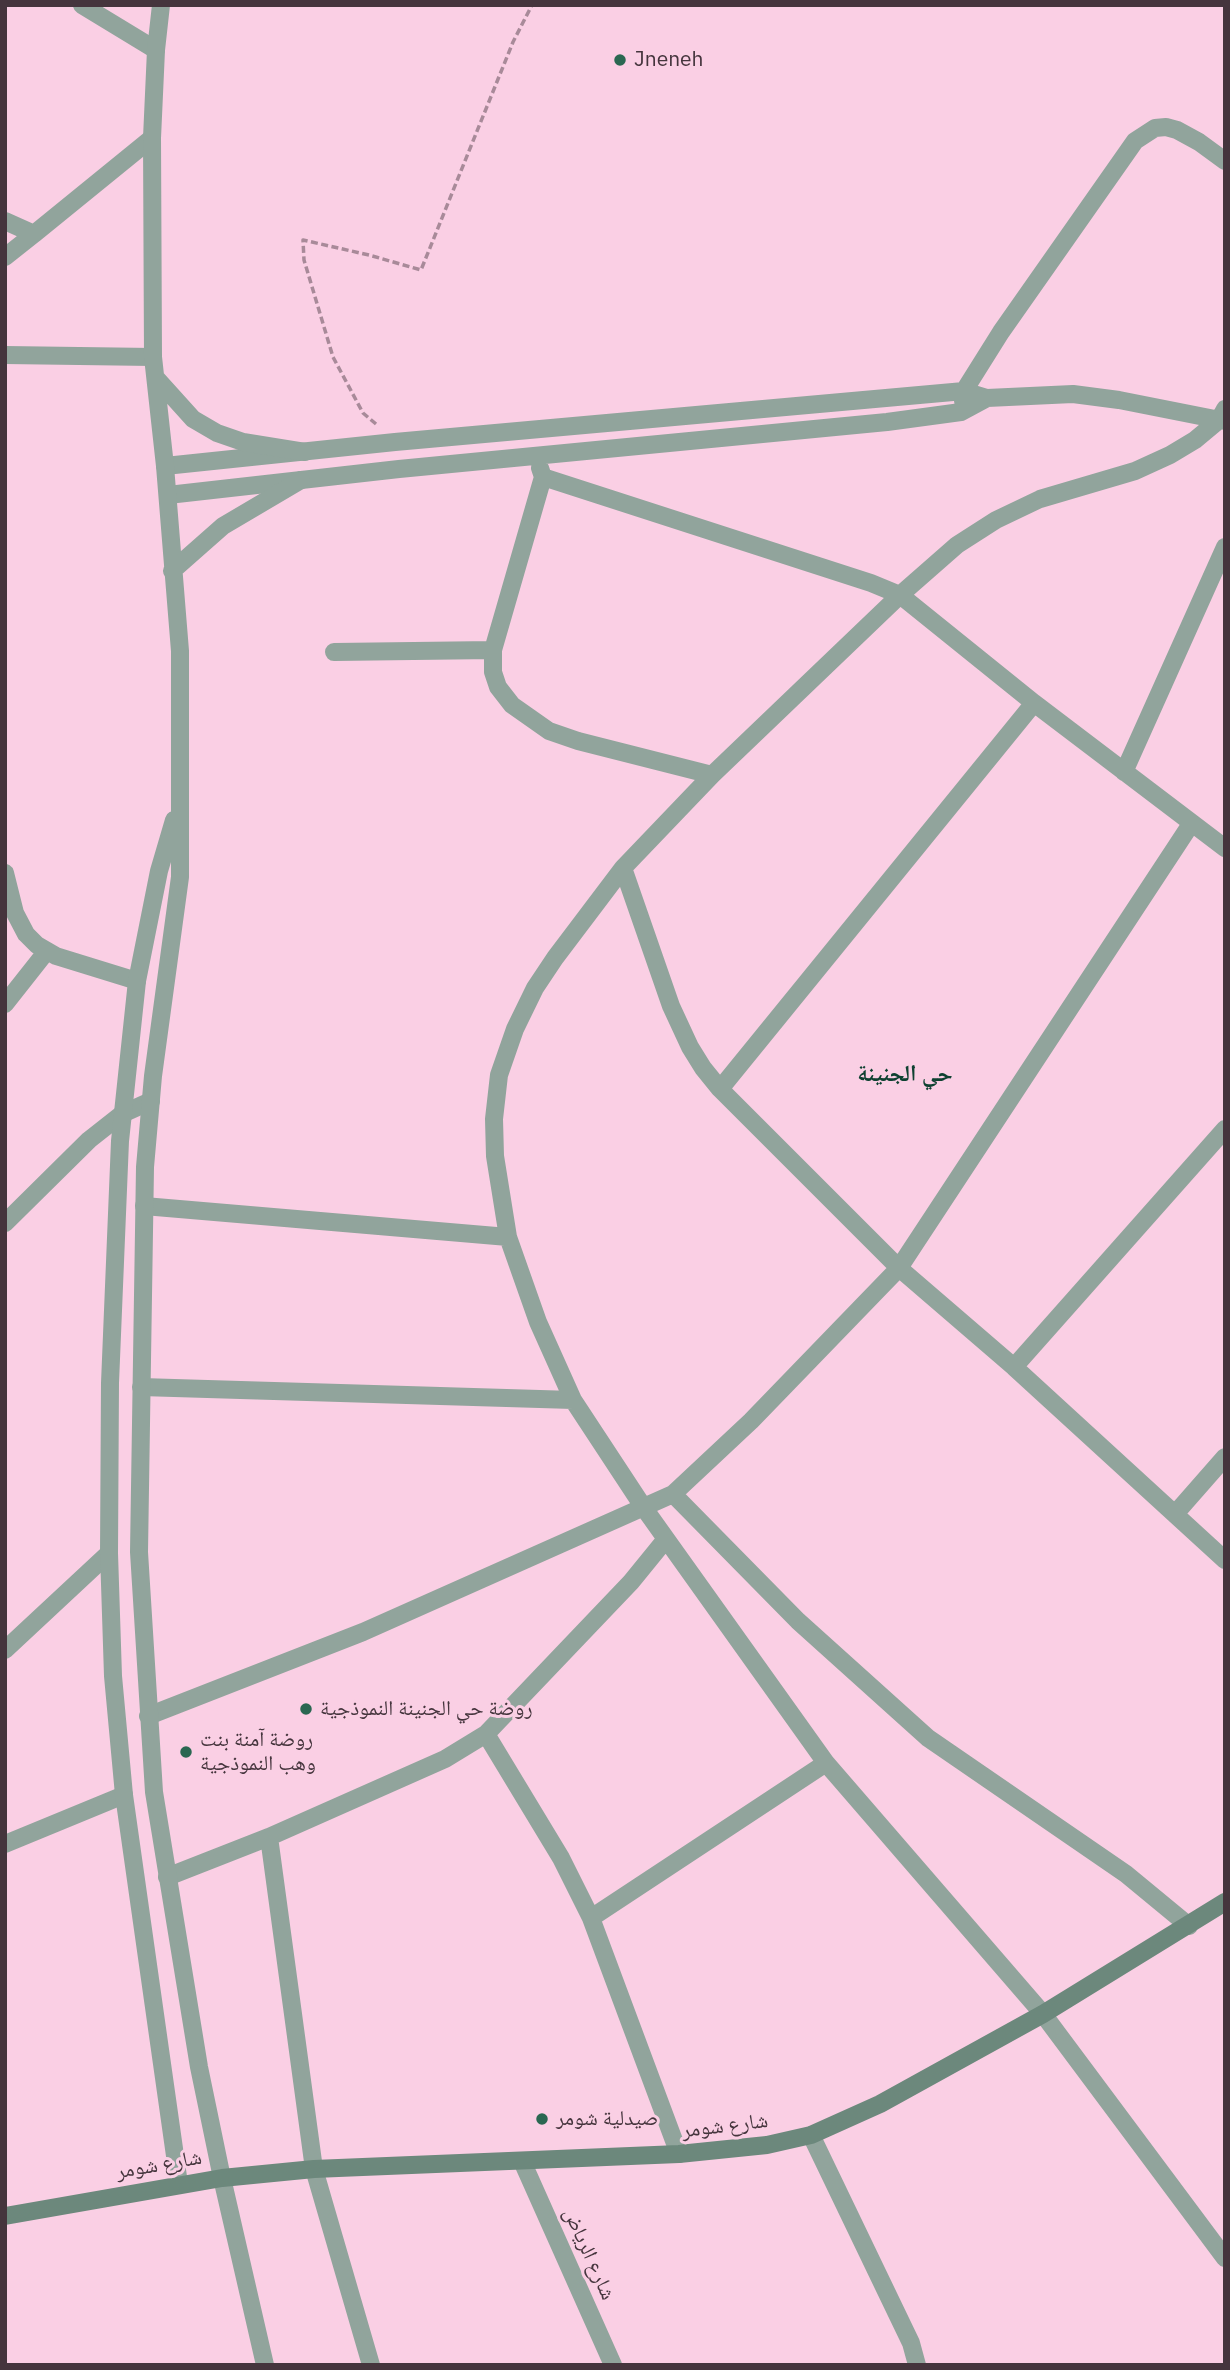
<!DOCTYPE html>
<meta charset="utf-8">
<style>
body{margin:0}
#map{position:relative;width:1230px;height:2370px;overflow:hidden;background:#facfe4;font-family:"IBM Plex Sans",sans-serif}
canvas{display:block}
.frame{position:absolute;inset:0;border:7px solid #45353d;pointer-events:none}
</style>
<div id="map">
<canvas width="1230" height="2370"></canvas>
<div class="frame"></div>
</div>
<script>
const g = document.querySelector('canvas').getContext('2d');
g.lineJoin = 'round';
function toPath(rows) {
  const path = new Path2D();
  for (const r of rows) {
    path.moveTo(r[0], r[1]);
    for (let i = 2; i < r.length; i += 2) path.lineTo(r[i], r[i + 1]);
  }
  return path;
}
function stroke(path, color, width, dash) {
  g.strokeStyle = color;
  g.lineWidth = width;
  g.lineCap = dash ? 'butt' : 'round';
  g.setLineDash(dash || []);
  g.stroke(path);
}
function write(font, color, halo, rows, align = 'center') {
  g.font = font + ' "IBM Plex Sans","Noto Naskh Arabic",sans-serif';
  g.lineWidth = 6;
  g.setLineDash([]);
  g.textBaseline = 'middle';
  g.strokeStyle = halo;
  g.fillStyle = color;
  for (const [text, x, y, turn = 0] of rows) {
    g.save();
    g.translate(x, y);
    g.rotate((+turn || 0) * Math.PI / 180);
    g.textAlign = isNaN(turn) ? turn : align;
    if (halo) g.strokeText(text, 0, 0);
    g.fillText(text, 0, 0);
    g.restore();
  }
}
const path = toPath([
 [376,424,363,413,333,357,304,260,303,240,369,255,421,270,513,42,532,5]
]);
const minor = toPath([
 [82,5,156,50],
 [5,221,34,234,152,138],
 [5,257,34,234],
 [5,355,153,357],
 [963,401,964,391,1001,332,1135,141,1155,128,1166,127,1177,130,1199,142,1225,161],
 [1225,409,1219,420,1195,440,1170,455,1135,471,1040,499,996,520,957,545,900,595,712,775,623,868,671,1006,690,1047,703,1068,720,1089,899,1268,1014,1367,1225,1560],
 [165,466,395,442,964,391,987,398,1073,394,1119,400,1225,421],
 [540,468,543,477,493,650,493,672,498,687,512,705,549,731,578,741,712,775],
 [543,477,871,583,900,595,1034,703,1225,848],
 [168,495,399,469,887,422,961,412,987,398],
 [334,652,493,650],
 [1124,772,1225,547],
 [5,873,15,913,26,934,37,945,56,956,137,981],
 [5,1004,46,952],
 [720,1089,1034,703],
 [144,1206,508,1237],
 [5,1223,89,1140,122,1114,151,1101],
 [1014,1367,1225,1129],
 [141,1387,573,1400,538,1322,508,1237,495,1156,494,1119,499,1075,515,1029,535,988,555,958,623,868],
 [573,1400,644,1508,826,1763,1043,2014,1225,2258],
 [673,1494,798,1621,928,1738,1126,1874,1189,1926],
 [1175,1514,1225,1457],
 [5,1650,109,1553],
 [148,1716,363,1632,673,1494,751,1421,899,1268,1191,824],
 [486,1734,631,1582,666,1539],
 [269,1837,314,2169,371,2365],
 [5,1844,124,1795],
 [167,1877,269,1837,445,1759,486,1734,561,1858,591,1918,679,2154],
 [591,1918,826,1763],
 [811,2135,911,2343,917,2365],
 [522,2161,613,2365],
 [222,2178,265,2365]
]);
const tertiary = toPath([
 [161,5,156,50,152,138,153,357,165,466,180,651,180,877,153,1076,145,1167,139,1552,154,1792,199,2067,222,2178],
 [156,378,193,419,217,433,243,442,305,452],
 [172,571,223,526,301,480],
 [174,820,159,871,137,981,120,1141,110,1383,109,1553,113,1676,124,1795,179,2184]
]);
const secondary = toPath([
 [5,2216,222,2178,314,2169,679,2154,767,2145,811,2135,880,2104,1043,2014,1225,1902]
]);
const markers = [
 [620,60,7,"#2a6751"],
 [306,1709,7,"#2a6751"],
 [186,1752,7,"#2a6751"],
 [542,2119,7,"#2a6751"]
];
const poiNames = [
 ["Jneneh",634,60],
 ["روضة حي الجنينة النموذجية",320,1709],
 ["روضة آمنة بنت",200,1740],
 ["وهب النموذجية",200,1764],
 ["صيدلية شومر",556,2119]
];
const streetNames = [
 ["شارع شومر",725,2126,-7],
 ["شارع شومر",159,2165,-10],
 ["شارع الرياض",589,2254,66]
];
const neighbourhoodNames = [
 ["حي الجنينة",905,1074]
];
stroke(path, '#a88a99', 3.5, [7, 3.5]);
stroke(minor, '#91a49c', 18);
stroke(tertiary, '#91a49c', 18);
stroke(secondary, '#6c887c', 18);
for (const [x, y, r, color] of markers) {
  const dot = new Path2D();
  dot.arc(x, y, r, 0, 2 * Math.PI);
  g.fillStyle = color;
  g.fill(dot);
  stroke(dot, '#facfe4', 2.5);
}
write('21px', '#45353d', '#facfe4', poiNames, 'left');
write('21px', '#45353d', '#facfe4', streetNames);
write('bold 23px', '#0e4131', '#facfe4', neighbourhoodNames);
</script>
